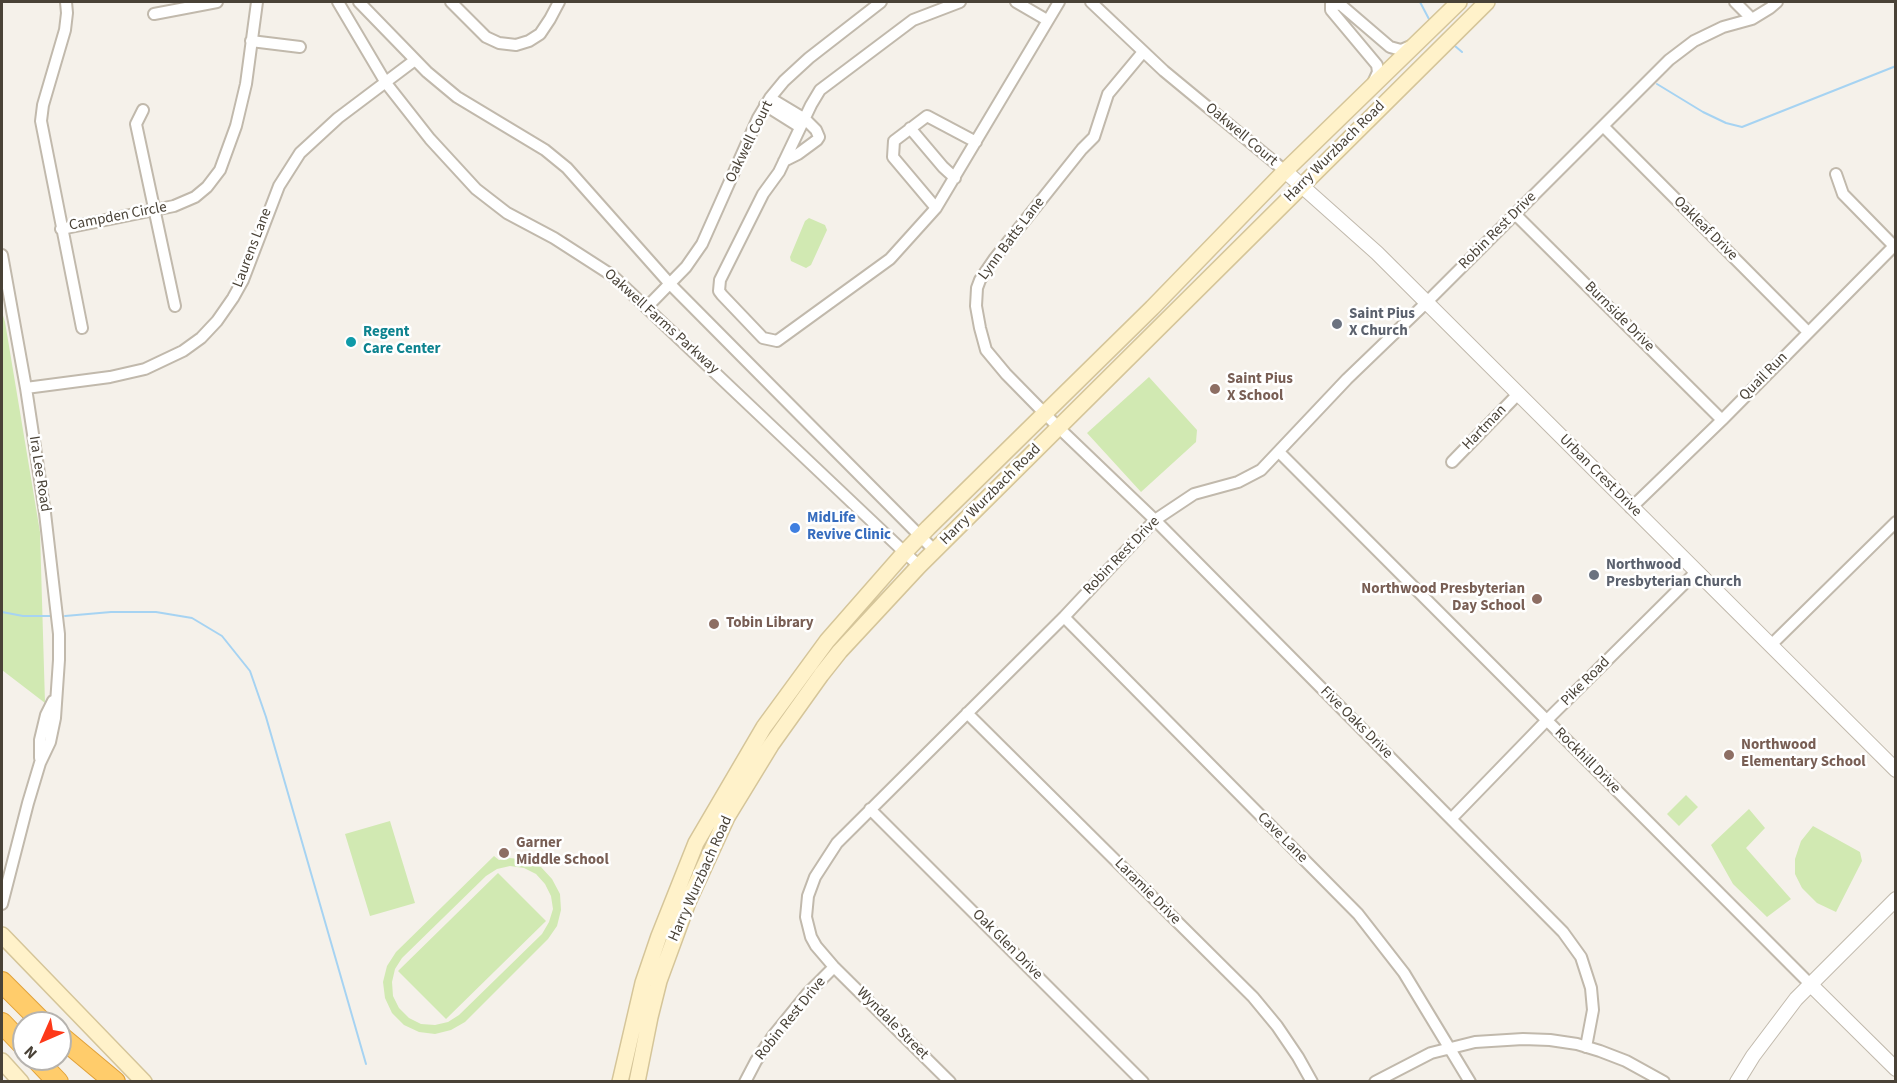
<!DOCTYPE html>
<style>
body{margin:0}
#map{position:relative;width:1897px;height:1083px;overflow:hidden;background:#f5f1ea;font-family:"Source Sans 3",sans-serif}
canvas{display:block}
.frame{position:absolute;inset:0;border:3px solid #494237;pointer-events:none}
.north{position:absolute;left:12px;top:1011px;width:60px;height:60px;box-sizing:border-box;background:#fff;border:2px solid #b6b3af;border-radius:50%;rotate:225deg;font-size:16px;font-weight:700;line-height:24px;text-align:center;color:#494237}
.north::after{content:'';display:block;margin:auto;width:21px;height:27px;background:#fd3919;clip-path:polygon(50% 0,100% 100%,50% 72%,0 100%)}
</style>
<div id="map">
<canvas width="1897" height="1083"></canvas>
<div class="frame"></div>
<div class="north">N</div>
</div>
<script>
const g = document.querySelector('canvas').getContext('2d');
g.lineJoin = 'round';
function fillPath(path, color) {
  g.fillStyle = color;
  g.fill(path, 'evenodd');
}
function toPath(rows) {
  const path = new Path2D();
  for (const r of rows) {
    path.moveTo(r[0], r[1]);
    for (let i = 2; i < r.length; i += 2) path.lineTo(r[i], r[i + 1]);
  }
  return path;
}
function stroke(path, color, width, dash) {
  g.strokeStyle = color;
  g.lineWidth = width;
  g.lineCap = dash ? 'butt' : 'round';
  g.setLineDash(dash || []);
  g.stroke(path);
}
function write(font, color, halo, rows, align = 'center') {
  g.font = font + ' "Source Sans 3",sans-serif';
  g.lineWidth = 5;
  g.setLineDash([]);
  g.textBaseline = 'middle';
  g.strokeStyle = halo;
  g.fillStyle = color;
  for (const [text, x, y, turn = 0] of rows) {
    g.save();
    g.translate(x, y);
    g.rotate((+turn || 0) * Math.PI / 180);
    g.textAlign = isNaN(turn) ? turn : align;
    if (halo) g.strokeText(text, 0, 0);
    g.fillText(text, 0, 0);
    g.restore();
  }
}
const green = toPath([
 [809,218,825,225,827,230,811,265,806,268,791,261,790,257,805,221],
 [2,312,5,322,40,532,45,703,2,670],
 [1149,377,1197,430,1196,442,1141,492,1087,433],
 [1686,795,1698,807,1679,826,1667,814],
 [1749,809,1765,828,1746,848,1791,899,1767,917,1733,884,1711,845],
 [390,821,415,903,370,916,345,834],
 [1813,826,1860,852,1862,861,1836,912,1817,903,1802,888,1795,874,1795,859,1801,841],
 [494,856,499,860,510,858,526,860,541,867,552,879,560,894,561,910,557,926,548,939,465,1022,451,1030,435,1034,419,1032,404,1025,392,1013,385,998,383,982,387,966,396,952],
 [510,866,524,868,536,874,545,884,551,896,553,909,549,922,542,934,459,1015,448,1022,435,1025,421,1024,409,1018,399,1008,393,996,392,982,395,969,402,958,486,876,497,869],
 [498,873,546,921,446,1019,398,971]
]);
const stream = toPath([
 [1420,2,1430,21],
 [1455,46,1462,52],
 [1657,84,1703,112,1726,123,1742,127,1896,66],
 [2,612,23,616,50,616],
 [65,616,111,612,156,612,192,618,222,636,250,671,266,717,366,1064]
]);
const minor = toPath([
 [66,2,67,13,65,30,43,105,41,121,82,328],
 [338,2,386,83,430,139,476,189,507,213,554,238,613,276,919,566],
 [359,2,427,72,457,97,545,150,567,168,670,284,935,551],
 [451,2,486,37,499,43,516,45,529,41,540,34,550,19,559,2],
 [960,2,913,20,820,90,811,105,779,172,763,194,720,280,719,291,722,295,763,338,777,341,890,259,936,208,1059,2],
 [1016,2,1047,20],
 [1091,2,1164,71,1285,171],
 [1735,2,1752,19],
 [154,14,217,2],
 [251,41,300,47],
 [1143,52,1108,94,1094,137,1082,149,995,258,980,280,977,288,976,306,980,328,986,350,1006,374,1059,428,1155,520,1563,932,1581,957,1591,988,1593,1010,1586,1047],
 [1373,83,1378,72,1377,65,1331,10,1331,4,1341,5,1390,47,1401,50,1413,45],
 [770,98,805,119,816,130,819,137,817,140,798,154,784,161],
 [765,105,800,127],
 [143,110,136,124,175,306],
 [1603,126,1808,332],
 [910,128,943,167,955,178],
 [1836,174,1843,194,1894,246],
 [936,208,893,157,894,141,927,116,976,142],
 [1515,214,1722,420],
 [61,229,174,206,195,197,207,187,220,170,236,126,246,84,257,2],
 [2,255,26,388,45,513,59,634,59,660,55,718,50,742,40,763,28,803,2,904],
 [647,307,686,267,702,244,758,118,770,98,784,81,809,58,881,2],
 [26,388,110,377,145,369,183,351,201,338,217,321,233,298,243,280,279,186,300,153,338,118,415,60],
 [1279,452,1811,985],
 [1452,462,1518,394],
 [1631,508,1722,420,1896,244],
 [1064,617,1358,914,1404,973,1470,1082],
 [1771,645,1896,522],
 [967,713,1253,997,1277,1026,1298,1057,1312,1082],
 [40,758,40,740,46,715,53,701],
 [870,809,1143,1082],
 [1451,819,1547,720,1697,571],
 [745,1082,756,1061,773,1036,808,993,834,967],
 [950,1082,834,967,816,946,811,937,806,917,808,896,815,877,837,843,1064,617,1155,520,1194,494,1238,482,1261,470,1347,379,1427,302,1669,60,1694,41,1723,27,1752,19,1770,8,1777,2],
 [1375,1082,1431,1053,1475,1042,1523,1039,1550,1040,1577,1044,1600,1051,1626,1061,1664,1082]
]);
const tertiary = toPath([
 [1285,171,1377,253,1896,770],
 [1811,985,1896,1069],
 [1737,1082,1753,1056,1796,999,1896,899]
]);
const secondary = toPath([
 [2,935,144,1082],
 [2,1061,21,1082],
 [620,1082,643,983,659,936,696,843,764,727,827,641,905,552,928,528,1152,308,1285,171,1459,2],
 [637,1082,650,1017,659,981,688,902,727,817,771,745,821,675,840,651,919,566,1487,2]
]);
const motorway = toPath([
 [2,982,43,1023],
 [2,1023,24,1046],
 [60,1036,115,1082],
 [36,1059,58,1082]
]);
const markers = [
 [1337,324,6,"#6b7280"],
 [351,342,6,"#0f9aa8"],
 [1215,389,6,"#8d6e63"],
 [795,528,6,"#3f7fe0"],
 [1594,575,6,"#6b7280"],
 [1537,599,6,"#8d6e63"],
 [714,624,6,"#8d6e63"],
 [1729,755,6,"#8d6e63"],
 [504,853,6,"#8d6e63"]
];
const streetNames = [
 ["Oakwell Court",1241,135,40],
 ["Oakwell Court",750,142,-64],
 ["Harry Wurzbach Road",1335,152,-45],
 ["Campden Circle",118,217,-11],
 ["Oakleaf Drive",1705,229,45],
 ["Robin Rest Drive",1498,231,-45],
 ["Lynn Batts Lane",1012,239,-53],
 ["Laurens Lane",253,248,-69],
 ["Burnside Drive",1619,317,45],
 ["Oakwell Farms Parkway",661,322,42],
 ["Quail Run",1764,377,-45],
 ["Hartman",1485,428,-46],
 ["Ira Lee Road",39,474,81],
 ["Urban Crest Drive",1600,476,45],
 ["Harry Wurzbach Road",991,495,-45],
 ["Robin Rest Drive",1122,556,-46],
 ["Pike Road",1586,682,-45],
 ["Five Oaks Drive",1356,723,45],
 ["Rockhill Drive",1587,761,45],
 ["Cave Lane",1282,838,45],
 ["Harry Wurzbach Road",701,879,-66],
 ["Laramie Drive",1147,892,45],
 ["Oak Glen Drive",1007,945,45],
 ["Robin Rest Drive",791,1019,-51],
 ["Wyndale Street",892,1024,45]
];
const worshipNames = [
 ["Saint Pius",1349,315],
 ["X Church",1349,332],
 ["Northwood",1606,566],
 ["Presbyterian Church",1606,583]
];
const cultureNames = [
 ["Regent",363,333],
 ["Care Center",363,350]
];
const educationNames = [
 ["Saint Pius",1227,380],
 ["X School",1227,397],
 ["Northwood Presbyterian",1525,590,"right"],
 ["Day School",1525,607,"right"],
 ["Tobin Library",726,624],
 ["Northwood",1741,746],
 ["Elementary School",1741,763],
 ["Garner",516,844],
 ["Middle School",516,861]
];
const shopNames = [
 ["MidLife",807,519],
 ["Revive Clinic",807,536]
];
fillPath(green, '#d1e9b2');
stroke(stream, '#a6d3f2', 2);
stroke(minor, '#c1b9ac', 14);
stroke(tertiary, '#c1b9ac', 16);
stroke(secondary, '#d5c599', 18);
stroke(motorway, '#e0a139', 22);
stroke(minor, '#fff', 10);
stroke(tertiary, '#fff', 14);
stroke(secondary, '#fff2ca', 15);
stroke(motorway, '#ffcc6b', 20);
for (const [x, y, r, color] of markers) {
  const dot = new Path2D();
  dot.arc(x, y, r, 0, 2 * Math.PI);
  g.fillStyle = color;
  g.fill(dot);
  stroke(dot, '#fff', 2);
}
write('15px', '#494237', '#fff', streetNames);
write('bold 15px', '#5b616d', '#fff', worshipNames, 'left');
write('bold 15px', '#0d838f', '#fff', cultureNames, 'left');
write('bold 15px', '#785e54', '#fff', educationNames, 'left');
write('bold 15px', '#366cbe', '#fff', shopNames, 'left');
</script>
